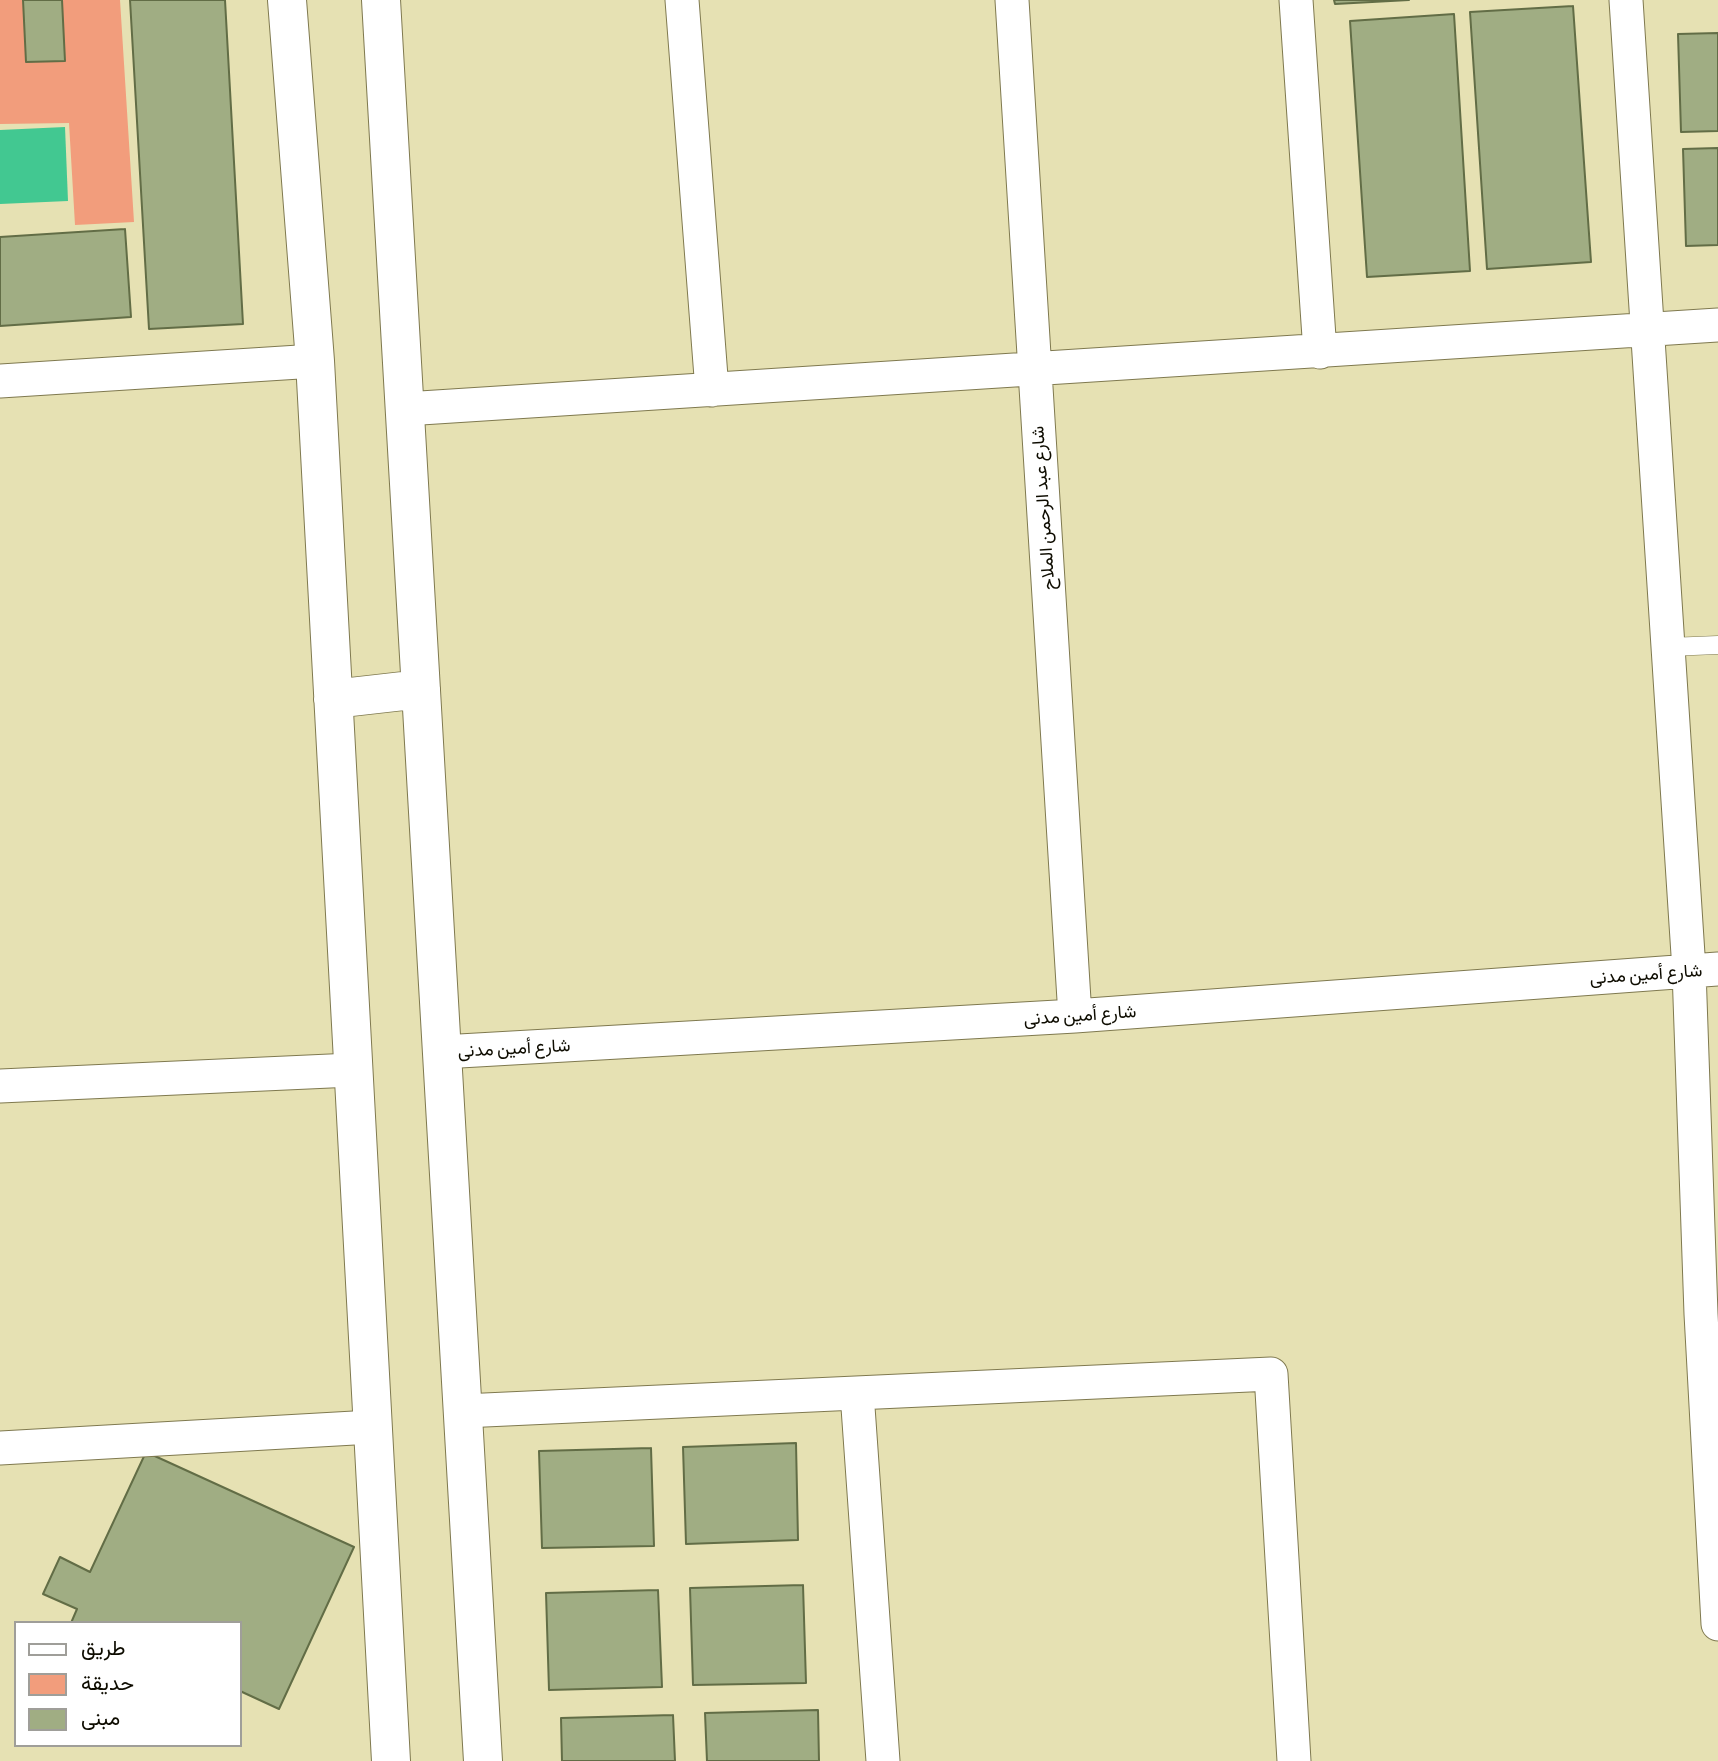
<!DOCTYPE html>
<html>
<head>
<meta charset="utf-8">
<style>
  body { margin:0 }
  #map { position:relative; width:1718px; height:1761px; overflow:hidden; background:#e6e1b3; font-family:Commissioner,Vazirmatn,sans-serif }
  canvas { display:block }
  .legend { position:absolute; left:14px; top:1621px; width:228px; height:126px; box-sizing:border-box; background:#fff; border:2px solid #9f9e99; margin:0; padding:9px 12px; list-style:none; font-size:21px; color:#0e0c00 }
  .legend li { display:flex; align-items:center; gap:14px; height:35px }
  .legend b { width:35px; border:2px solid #9f9e99 }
</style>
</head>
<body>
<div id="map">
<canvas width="1718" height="1761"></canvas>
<ul class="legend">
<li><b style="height:9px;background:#fff"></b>طريق</li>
<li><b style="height:19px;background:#f29d7c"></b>حديقة</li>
<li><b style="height:19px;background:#a0ad83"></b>مبنى</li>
</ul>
</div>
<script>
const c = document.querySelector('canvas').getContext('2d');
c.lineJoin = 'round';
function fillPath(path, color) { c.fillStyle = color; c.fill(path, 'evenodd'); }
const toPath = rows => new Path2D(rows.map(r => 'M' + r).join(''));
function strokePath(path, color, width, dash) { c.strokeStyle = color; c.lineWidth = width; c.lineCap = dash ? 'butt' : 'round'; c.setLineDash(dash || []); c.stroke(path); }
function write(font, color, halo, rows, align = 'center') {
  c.font = font + ' Commissioner,Vazirmatn,sans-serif'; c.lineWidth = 5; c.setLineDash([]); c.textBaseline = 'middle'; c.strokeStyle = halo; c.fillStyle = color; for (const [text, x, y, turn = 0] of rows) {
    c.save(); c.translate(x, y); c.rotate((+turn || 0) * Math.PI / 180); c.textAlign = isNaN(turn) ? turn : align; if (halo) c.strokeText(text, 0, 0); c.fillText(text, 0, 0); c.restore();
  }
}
const green = toPath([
  [0,0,120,0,134,222,75,225,69,123,0,124]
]);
const water = toPath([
  [65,127,68,201,0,204,0,130]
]);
const building = toPath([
  [23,0,62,0,65,61,26,62,23,0],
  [130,0,225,0,243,324,149,329,130,0],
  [1334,0,1409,0,1335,4,1334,0],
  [1573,6,1591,262,1487,269,1470,12,1573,6],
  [1454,14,1470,271,1367,277,1350,21,1454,14],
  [1718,33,1718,131,1681,132,1678,34,1718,33],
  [1718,148,1718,245,1686,246,1683,149,1718,148],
  [125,229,131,317,0,326,0,237,125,229],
  [796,1443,798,1540,686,1544,683,1447,796,1443],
  [651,1448,654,1546,542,1548,539,1451,651,1448],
  [146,1452,354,1547,279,1709,240,1691,240,1623,71,1623,77,1609,43,1594,60,1557,90,1572,146,1452],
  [803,1585,806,1683,693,1685,690,1588,803,1585],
  [658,1590,662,1687,549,1690,546,1593,658,1590],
  [818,1710,819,1761,707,1761,705,1713,818,1710],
  [673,1715,675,1761,562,1761,561,1718,673,1715]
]);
const lane = toPath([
  [1669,647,1718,645]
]);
const street = toPath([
  [682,0,712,390],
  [1012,0,1075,1016],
  [1296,0,1320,352],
  [1626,0,1689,970,1701,1314,1718,1624],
  [0,381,315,361],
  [405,409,1718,325],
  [442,1052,1075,1016,1718,969],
  [0,1086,352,1070],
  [857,1393,883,1761],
  [463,1411,1271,1374,1294,1761],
  [0,1448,372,1427]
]);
const secondary = toPath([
  [287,0,315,361,391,1761],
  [381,0,483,1761],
  [333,699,421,689]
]);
const streetNames = [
  ["شارع عبد الرحمن الملاح",1043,508,-94],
  ["شارع أمين مدنى",1646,974,-4],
  ["شارع أمين مدنى",1080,1015,-4],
  ["شارع أمين مدنى",514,1048,-3]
];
fillPath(green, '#f29d7c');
fillPath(water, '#42c891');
fillPath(building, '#a0ad83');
strokePath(building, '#626d46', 2);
strokePath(lane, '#7f794f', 19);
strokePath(street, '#7f794f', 35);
strokePath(secondary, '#7f794f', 40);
strokePath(lane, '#fff', 18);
strokePath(street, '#fff', 33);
strokePath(secondary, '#fff', 38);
write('18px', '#0e0c00', '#fff', streetNames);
</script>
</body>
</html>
